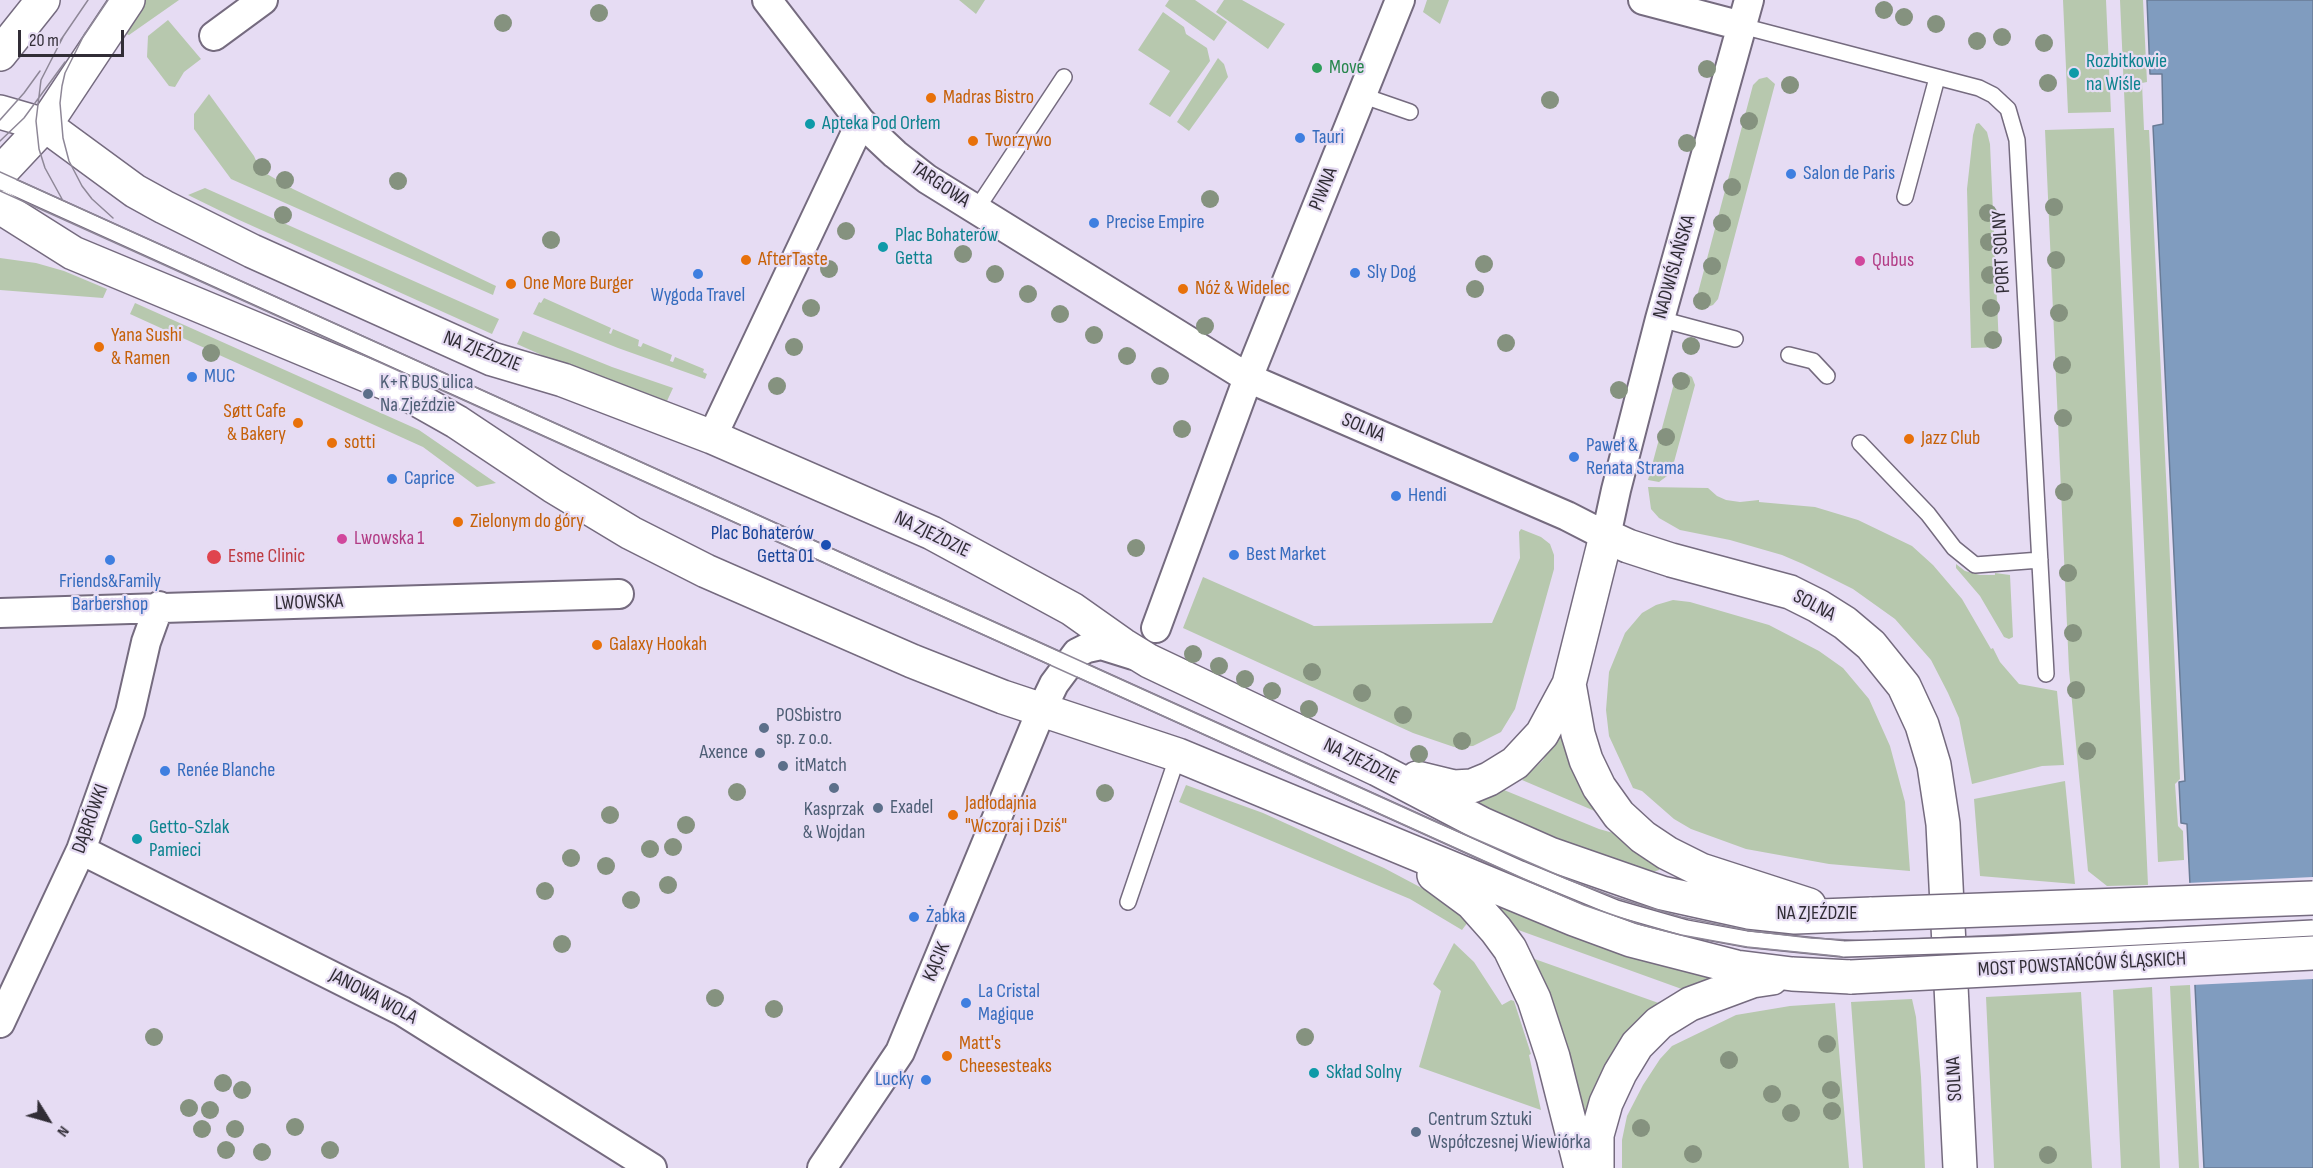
<!DOCTYPE html>
<html>
<head>
<meta charset="utf-8">
<style>
  body { margin:0 }
  #map { position:relative; width:2313px; height:1168px; overflow:hidden; background:#e6dcf3; font-family:"Sofia Sans Condensed",sans-serif }
  canvas { display:block }
  .north { position:absolute; left:18px; top:1090px; width:60px; height:60px; -webkit-text-stroke:4px #e6dcf3; paint-order:stroke; rotate:127deg; font-size:16px; font-weight:700; line-height:24px; text-align:center; color:#312d36 }
  .north::after { content:''; display:block; margin:auto; width:21px; height:27px; background:#312d36; clip-path:polygon(50% 0,100% 100%,50% 72%,0 100%) }
  .scale { position:absolute; left:18px; top:30px; width:106px; height:27px; box-sizing:border-box; border:3px solid #312d36; border-top:0; padding-left:8px; font-size:18px; line-height:21px; white-space:nowrap; color:#312d36; -webkit-text-stroke:4px #e6dcf3; paint-order:stroke }
</style>
</head>
<body>
<div id="map">
<canvas width="2313" height="1168"></canvas>
<div class="north">N</div>
<div class="scale">20 m</div>
</div>
<script>
const c = document.querySelector('canvas').getContext('2d');
c.lineJoin = 'round';
function fillPath(path, color) { c.fillStyle = color; c.fill(path, 'evenodd'); }
const toPath = rows => new Path2D(rows.map(r => 'M' + r).join(''));
function strokePath(path, color, width, dash) { c.strokeStyle = color; c.lineWidth = width; c.lineCap = dash ? 'butt' : 'round'; c.setLineDash(dash || []); c.stroke(path); }
function write(font, color, halo, rows, align = 'center') {
  c.font = font + ' "Sofia Sans Condensed",sans-serif'; c.lineWidth = 4.5; c.setLineDash([]); c.textBaseline = 'middle'; c.strokeStyle = halo; c.fillStyle = color; for (const [text, x, y, turn = 0] of rows) {
    c.save(); c.translate(x, y); c.rotate((+turn || 0) * Math.PI / 180); c.textAlign = isNaN(turn) ? turn : align; if (halo) c.strokeText(text, 0, 0); c.fillText(text, 0, 0); c.restore();
  }
}
const green = toPath([
  [146,0,179,0,129,35,126,34],
  [959,0,985,0,976,14],
  [1169,0,1195,0,1227,22,1214,41,1165,6],
  [1224,0,1242,0,1285,24,1268,49,1216,12],
  [1427,0,1449,0,1440,24,1423,12],
  [2063,0,2106,0,2111,112,2068,113],
  [2120,0,2143,0,2147,82,2142,83,2144,130,2149,130,2168,517,2180,779,2175,784,2178,826,2183,831,2184,860,2158,862],
  [1163,12,1184,27,1186,34,1207,48,1210,61,1170,117,1149,104,1170,71,1138,50],
  [168,20,201,59,184,72,175,87,169,86,147,57,148,36],
  [1218,58,1224,64,1228,77,1189,131,1177,122],
  [1767,77,1775,84,1718,299,1713,305,1705,308,1700,307,1695,304,1753,85,1759,79],
  [209,94,254,156,260,170,293,189,496,286,493,295,231,179,194,129,194,114],
  [1979,123,1987,132,1990,144,1999,347,1971,348,1967,189,1973,135,1976,124],
  [2114,128,2148,885,2107,886,2088,871,2069,670,2045,130],
  [205,188,499,319,492,334,237,219,188,195],
  [0,258,36,263,64,271,107,289,103,298,0,290],
  [544,298,611,328,609,333,611,334,613,329,639,340,638,346,641,347,643,343,672,355,670,361,673,362,675,357,704,369,703,372,707,374,705,379,618,348,533,314,539,302,541,303],
  [135,303,419,430,496,483,477,487,423,447,217,354,215,355,209,352,209,350,130,314],
  [523,331,612,367,673,388,667,401,651,398,575,370,517,344],
  [1685,373,1692,377,1695,385,1671,473,1659,482,1648,480,1676,376],
  [1648,487,1708,488,1717,496,1726,500,1740,502,1759,500,1759,502,1815,507,1858,520,1912,546,1933,565,1962,599,1991,649,1993,648,2000,662,2019,684,2057,691,2064,765,2042,766,1972,784,1959,718,1948,693,1931,660,1895,619,1853,589,1803,564,1782,555,1730,540,1680,530,1659,518,1651,509],
  [1521,529,1541,537,1550,544,1554,555,1554,569,1515,709,1501,732,1473,746,1454,747,1413,733,1183,628,1203,577,1314,626,1492,623,1520,558,1519,532],
  [1956,564,1965,571,1980,575,1995,575,1995,573,2010,575,2013,637,2009,639,2004,637,1980,596,1956,568],
  [1673,600,1690,602,1769,625,1819,651,1843,668,1869,699,1890,746,1905,802,1910,871,1829,864,1746,849,1691,829,1674,819,1642,791,1633,788,1609,736,1606,710,1609,672,1625,633,1642,613,1656,605],
  [1564,726,1604,815,1522,780,1543,760],
  [2065,781,2075,884,1980,876,1974,799],
  [1186,785,1263,813,1384,868,1435,895,1468,922,1462,930,1410,899,1179,802],
  [1504,790,1599,829,1624,836,1660,867,1659,870,1653,872,1608,860,1475,806,1475,802],
  [1497,904,1715,978,1690,992,1510,927],
  [1454,943,1474,962,1502,1005,1511,1000,1514,1001,1531,1054,1529,1055,1541,1110,1419,1067,1441,991,1433,984],
  [1529,957,1667,1006,1584,1120],
  [2190,985,2199,1168,2179,1168,2170,986],
  [2152,987,2160,1168,2121,1168,2113,990],
  [2081,992,2092,1168,1994,1168,1986,997],
  [1912,999,1916,1017,1921,1077,1925,1168,1863,1168,1851,1002],
  [1835,1003,1849,1168,1622,1168,1622,1140,1627,1116,1643,1085,1660,1059,1672,1046,1736,1015,1790,1006]
]);
const water = toPath([
  [2147,0,2313,0,2313,1168,2204,1168,2187,824,2181,823,2179,782,2185,781,2153,126,2163,124,2162,74,2150,74,2147,0]
]);
const pier = toPath([
  [2313,877,2313,979,2192,985,2187,883]
]);
const lane = toPath([
  [1742,26,1979,88,1993,95,2008,109,2017,140,2046,674],
  [1361,95,1410,112],
  [0,181,1521,869,1616,908,1686,928,1746,939,1844,949],
  [1905,197,1937,78],
  [976,210,1064,77],
  [1660,319,1735,339],
  [1789,355,1813,361,1827,376],
  [1860,443,1928,514,1954,548,1975,565,2040,560],
  [1128,902,1178,755]
]);
const street = toPath([
  [767,0,861,122,895,154,927,179,1248,378,1567,516,1606,536,1616,490,1660,319,1749,0],
  [1643,0,1742,26],
  [214,36,263,0],
  [712,437,861,122],
  [0,613,619,594],
  [1156,628,1248,378,1400,0],
  [81,850,402,1011,652,1168],
  [0,1023,81,850,130,712,146,642,159,606],
  [822,1168,900,1052,1041,711,1054,684,1077,653,1087,648,1101,645,1133,655]
]);
const secondary = toPath([
  [0,54,43,0],
  [0,112,45,125,135,191,164,207,252,251,492,359,563,380,712,437,932,533,1072,609,1123,645,1149,661,1377,769,1482,824,1550,854,1662,893,1748,912,1795,917,1872,914],
  [0,173,45,125,128,0],
  [0,207,73,253,395,387,457,422,553,486,631,533,706,571,912,661,1003,697,1178,755,1574,919,1631,940,1736,967,1792,974,1851,977],
  [1569,684,1578,734,1586,760,1599,787,1619,815,1643,837,1667,853,1701,870,1809,905],
  [1417,778,1454,787,1472,786,1489,779,1515,763,1542,734,1569,684,1606,536,1628,546,1671,560,1790,592,1818,606,1845,623,1871,645,1904,686,1922,725,1934,765,1943,824,1960,1168],
  [1434,875,1472,903,1496,930,1510,949,1534,999,1553,1057,1581,1168],
  [1597,1168,1597,1135,1606,1103,1620,1073,1637,1045,1659,1023,1690,1004,1752,981,1772,978]
]);
const tram = toPath([
  [85,33,65,73,62,86,60,103,63,138,69,161,82,186,92,199,113,218],
  [81,40,108,0],
  [58,44,88,0],
  [0,120,24,93,40,71],
  [0,141,24,118,65,62],
  [0,172,1434,821,1567,879,1614,897,1681,917,1751,931,1811,938,1868,941,2313,921],
  [0,191,1524,879,1584,905,1642,925,1681,935,1747,947,1846,957,2313,936],
  [62,199,45,168,39,149,36,121,41,80,63,37]
]);
const laneBridge = toPath([
  [1844,949,2003,944,2313,928]
]);
const secondaryBridge = toPath([
  [1872,914,2313,898],
  [1851,977,2313,953]
]);
const trees = [
  [1884,10],
  [599,13],
  [1904,17],
  [503,23],
  [1936,24],
  [2002,37],
  [1977,41],
  [2044,43],
  [1707,69],
  [2048,83],
  [1790,85],
  [1550,100],
  [1749,121],
  [1687,143],
  [262,167],
  [285,180],
  [398,181],
  [1732,187],
  [1210,199],
  [2054,207],
  [1988,213],
  [283,215],
  [1722,223],
  [846,231],
  [551,240],
  [1989,242],
  [963,254],
  [2056,260],
  [1484,264],
  [1712,266],
  [829,269],
  [995,274],
  [1990,275],
  [1475,289],
  [1028,294],
  [1702,301],
  [811,308],
  [1991,308],
  [2059,313],
  [1060,314],
  [1205,326],
  [1094,335],
  [1993,340],
  [1506,343],
  [1691,346],
  [794,347],
  [211,353],
  [1127,356],
  [2062,365],
  [1160,376],
  [1681,381],
  [777,386],
  [1619,390],
  [2063,418],
  [1182,429],
  [1666,437],
  [2064,492],
  [1136,548],
  [2068,573],
  [2073,633],
  [1193,654],
  [1219,666],
  [1312,672],
  [1245,679],
  [2076,690],
  [1272,691],
  [1362,693],
  [1309,709],
  [1403,715],
  [1462,741],
  [2087,751],
  [1419,754],
  [737,792],
  [1105,793],
  [610,815],
  [686,825],
  [673,847],
  [650,849],
  [571,858],
  [606,866],
  [668,885],
  [545,891],
  [631,900],
  [562,944],
  [715,998],
  [774,1009],
  [154,1037],
  [1305,1037],
  [1827,1044],
  [1729,1060],
  [223,1083],
  [242,1090],
  [1831,1090],
  [1772,1094],
  [189,1108],
  [210,1110],
  [1832,1111],
  [1791,1113],
  [295,1127],
  [1641,1128],
  [202,1129],
  [235,1129],
  [226,1150],
  [330,1150],
  [262,1152],
  [1693,1154],
  [2048,1155]
];
const markers = [
  [1317,68,6,"#2e9e5b"],
  [2074,73,6,"#0f9aa8"],
  [931,98,6,"#e8710a"],
  [810,124,6,"#0f9aa8"],
  [1300,138,6,"#3f7fe0"],
  [973,141,6,"#e8710a"],
  [1791,174,6,"#3f7fe0"],
  [1094,223,6,"#3f7fe0"],
  [883,247,6,"#0f9aa8"],
  [746,260,6,"#e8710a"],
  [1860,261,6,"#d1479c"],
  [1355,273,6,"#3f7fe0"],
  [698,274,6,"#3f7fe0"],
  [511,284,6,"#e8710a"],
  [1183,289,6,"#e8710a"],
  [99,347,6,"#e8710a"],
  [192,377,6,"#3f7fe0"],
  [368,394,6,"#5c6f8a"],
  [298,423,6,"#e8710a"],
  [1909,439,6,"#e8710a"],
  [332,443,6,"#e8710a"],
  [1574,457,6,"#3f7fe0"],
  [392,479,6,"#3f7fe0"],
  [1396,496,6,"#3f7fe0"],
  [458,522,6,"#e8710a"],
  [342,539,6,"#d1479c"],
  [826,545,6,"#1a4fb4"],
  [1234,555,6,"#3f7fe0"],
  [214,557,8,"#e0444e"],
  [110,560,6,"#3f7fe0"],
  [597,645,6,"#e8710a"],
  [764,728,6,"#5c6f8a"],
  [760,753,6,"#5c6f8a"],
  [783,766,6,"#5c6f8a"],
  [165,771,6,"#3f7fe0"],
  [834,788,6,"#5c6f8a"],
  [878,808,6,"#5c6f8a"],
  [953,815,6,"#e8710a"],
  [137,839,6,"#0f9aa8"],
  [914,917,6,"#3f7fe0"],
  [966,1003,6,"#3f7fe0"],
  [947,1056,6,"#e8710a"],
  [1314,1073,6,"#0f9aa8"],
  [926,1080,6,"#3f7fe0"],
  [1416,1132,6,"#5c6f8a"]
];
const cultureNames = [
  ["Rozbitkowie",2086,62],
  ["na Wiśle",2086,85],
  ["Apteka Pod Orłem",822,124],
  ["Plac Bohaterów",895,236],
  ["Getta",895,259],
  ["Getto-Szlak",149,828],
  ["Pamieci",149,851],
  ["Skład Solny",1326,1073]
];
const leisureNames = [
  ["Move",1329,68]
];
const foodNames = [
  ["Madras Bistro",943,98],
  ["Tworzywo",985,141],
  ["AfterTaste",758,260],
  ["One More Burger",523,284],
  ["Nóż & Widelec",1195,289],
  ["Yana Sushi",111,336],
  ["& Ramen",111,359],
  ["Søtt Cafe",286,412,"right"],
  ["& Bakery",286,435,"right"],
  ["Jazz Club",1921,439],
  ["sotti",344,443],
  ["Zielonym do góry",470,522],
  ["Galaxy Hookah",609,645],
  ["Jadłodajnia",965,804],
  ["\"Wczoraj i Dziś\"",965,827],
  ["Matt's",959,1044],
  ["Cheesesteaks",959,1067]
];
const shopNames = [
  ["Tauri",1312,138],
  ["Salon de Paris",1803,174],
  ["Precise Empire",1106,223],
  ["Sly Dog",1367,273],
  ["Wygoda Travel",698,296,"center"],
  ["MUC",204,377],
  ["Paweł &",1586,446],
  ["Renata Strama",1586,469],
  ["Caprice",404,479],
  ["Hendi",1408,496],
  ["Best Market",1246,555],
  ["Friends&Family",110,582,"center"],
  ["Barbershop",110,605,"center"],
  ["Renée Blanche",177,771],
  ["Żabka",926,917],
  ["La Cristal",978,992],
  ["Magique",978,1015],
  ["Lucky",914,1080,"right"]
];
const streetNames = [
  ["TARGOWA",940,185,34],
  ["PIWNA",1324,189,-68],
  ["PORT SOLNY",2002,252,-93],
  ["NADWIŚLAŃSKA",1675,267,-74],
  ["NA ZJEŹDZIE",482,352,21],
  ["SOLNA",1363,428,23],
  ["NA ZJEŹDZIE",932,535,26],
  ["LWOWSKA",309,603,-2],
  ["SOLNA",1814,606,28],
  ["NA ZJEŹDZIE",1361,762,26],
  ["DĄBRÓWKI",91,819,-70],
  ["NA ZJEŹDZIE",1817,914],
  ["KĄCIK",937,962,-67],
  ["MOST POWSTAŃCÓW ŚLĄSKICH",2082,965,-3],
  ["JANOWA WOLA",373,997,28],
  ["SOLNA",1955,1079,-93]
];
const hotelNames = [
  ["Qubus",1872,261],
  ["Lwowska 1",354,539]
];
const serviceNames = [
  ["K+R BUS ulica",380,383],
  ["Na Zjeździe",380,406],
  ["POSbistro",776,716],
  ["sp. z o.o.",776,739],
  ["Axence",748,753,"right"],
  ["itMatch",795,766],
  ["Exadel",890,808],
  ["Kasprzak",834,810,"center"],
  ["& Wojdan",834,833,"center"],
  ["Centrum Sztuki",1428,1120],
  ["Współczesnej Wiewiórka",1428,1143]
];
const transitNames = [
  ["Plac Bohaterów",814,534],
  ["Getta 01",814,557]
];
const healthNames = [
  ["Esme Clinic",228,557]
];
fillPath(green, '#b7c8ae');
fillPath(water, '#809cbf');
strokePath(water, '#687b96', 1.5);
fillPath(pier, '#e6dcf3');
strokePath(lane, '#756b7f', 18);
strokePath(street, '#756b7f', 32);
strokePath(secondary, '#756b7f', 36);
strokePath(lane, '#fff', 15);
strokePath(street, '#fff', 28);
strokePath(secondary, '#fff', 33);
strokePath(tram, '#8e8797', 1.5);
strokePath(laneBridge, '#756b7f', 18, []);
strokePath(secondaryBridge, '#756b7f', 36, []);
strokePath(laneBridge, '#fff', 15);
strokePath(secondaryBridge, '#fff', 33);
c.fillStyle = '#85927f';
for (const [x, y] of trees) { c.beginPath(); c.arc(x, y, 9, 0, 2 * Math.PI); c.fill(); }
for (const [x, y, r, color] of markers) { const dot = new Path2D(); dot.arc(x, y, r, 0, 2 * Math.PI); c.fillStyle = color; c.fill(dot); strokePath(dot, '#e6dcf3', 2); }
write('20px', '#0d838f', '#e6dcf3', cultureNames, 'left');
write('20px', '#27864d', '#e6dcf3', leisureNames, 'left');
write('20px', '#c56008', '#e6dcf3', foodNames, 'left');
write('20px', '#366cbe', '#e6dcf3', shopNames, 'left');
write('20px', '#312d36', '#e6dcf3', streetNames);
write('20px', '#b23c85', '#e6dcf3', hotelNames, 'left');
write('20px', '#4e5e75', '#e6dcf3', serviceNames, 'left');
write('20px', '#164399', '#e6dcf3', transitNames, 'right');
write('20px', '#be3a42', '#e6dcf3', healthNames, 'left');
</script>
</body>
</html>
